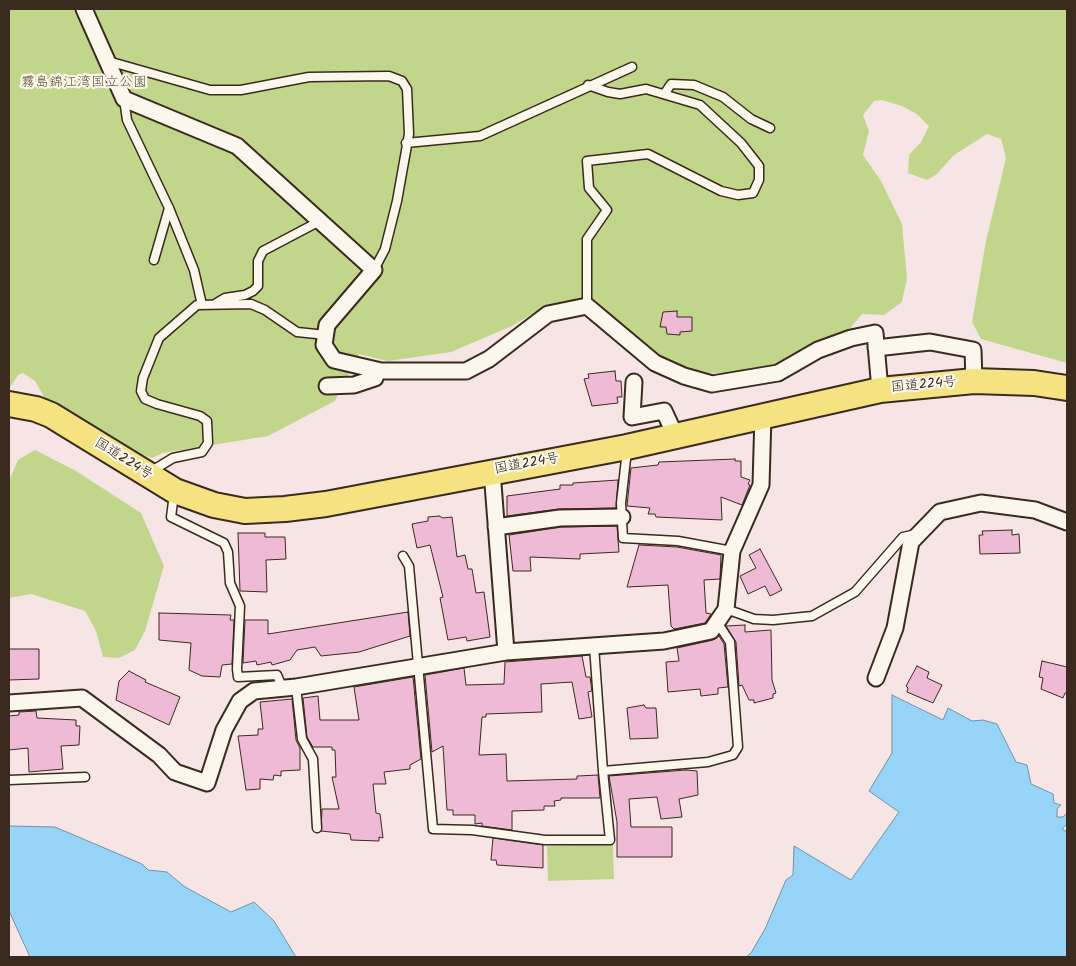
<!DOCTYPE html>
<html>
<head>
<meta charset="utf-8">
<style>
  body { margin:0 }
  #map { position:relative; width:1076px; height:966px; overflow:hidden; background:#f7e5e5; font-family:Kalam,sans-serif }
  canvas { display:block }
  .frame { position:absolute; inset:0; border:10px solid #3b2a1e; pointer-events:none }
</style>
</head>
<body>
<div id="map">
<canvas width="1076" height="966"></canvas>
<div class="frame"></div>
</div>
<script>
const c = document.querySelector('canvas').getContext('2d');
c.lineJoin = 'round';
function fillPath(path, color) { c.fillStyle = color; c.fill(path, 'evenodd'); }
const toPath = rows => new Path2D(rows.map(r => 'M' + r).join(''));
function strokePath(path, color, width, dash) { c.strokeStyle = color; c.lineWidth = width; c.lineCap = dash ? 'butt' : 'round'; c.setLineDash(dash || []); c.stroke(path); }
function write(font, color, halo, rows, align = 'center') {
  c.font = font + ' Kalam,"Klee One",sans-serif'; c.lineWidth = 4.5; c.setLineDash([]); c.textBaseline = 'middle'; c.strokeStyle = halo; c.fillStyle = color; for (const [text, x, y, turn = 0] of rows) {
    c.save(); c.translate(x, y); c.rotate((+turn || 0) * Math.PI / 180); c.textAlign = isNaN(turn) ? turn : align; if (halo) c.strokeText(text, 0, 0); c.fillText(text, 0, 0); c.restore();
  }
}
const green = toPath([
  [9,9,1067,9,1067,363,981,339,972,322,986,241,1006,158,1001,139,987,134,954,155,937,174,927,180,908,173,909,155,921,142,929,126,917,114,902,106,882,100,874,101,863,115,869,131,863,155,881,181,902,224,907,278,902,302,884,315,862,314,847,332,771,370,698,374,672,366,578,300,541,309,512,326,451,352,388,361,359,354,335,401,268,436,163,453,152,458,131,451,46,400,35,381,23,373,18,375,9,389],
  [35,450,76,471,141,513,164,566,145,631,135,650,119,658,103,657,96,631,85,611,31,594,9,598,9,481,18,460],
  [613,844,614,879,548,881,547,846]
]);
const water = toPath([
  [892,695,943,720,948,708,972,721,983,720,997,724,1016,762,1027,765,1031,784,1053,794,1054,803,1061,805,1057,809,1057,817,1063,817,1067,813,1067,824,1062,829,1067,832,1067,957,746,957,751,953,765,929,786,880,793,875,794,846,851,880,899,812,869,791,892,753,892,695],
  [9,826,55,827,142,864,148,870,167,872,185,887,231,912,254,902,274,921,296,957,30,957,9,911,9,826]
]);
const building = toPath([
  [677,311,677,317,692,317,692,331,680,332,680,335,667,334,666,327,660,327,663,312,677,311],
  [615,371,616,381,621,381,622,397,617,397,618,403,592,406,584,379,589,378,588,374,615,371],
  [735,459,735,461,741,461,741,477,750,480,748,484,750,485,742,505,721,497,722,520,656,517,655,514,648,514,650,508,627,506,631,468,658,465,659,462,735,459],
  [618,480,616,508,559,509,507,516,507,496,560,489,560,485,573,485,573,483,618,480],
  [439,516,443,518,452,517,457,557,465,555,468,569,472,569,476,593,484,592,490,637,467,641,466,637,448,640,440,598,443,597,430,545,417,548,412,524,428,521,428,517,439,516],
  [617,526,619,552,580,554,580,559,530,557,531,571,513,571,509,535,561,527,617,526],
  [1012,530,1012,535,1019,534,1020,553,980,554,979,535,983,535,982,531,1012,530],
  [238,533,265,533,265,537,285,537,286,559,266,560,267,592,240,591,238,533],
  [639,545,677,547,721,555,720,579,704,580,706,613,711,614,705,623,674,629,671,626,668,585,627,587,639,545],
  [760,549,782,590,770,596,765,586,748,594,740,576,756,568,749,555,760,549],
  [408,612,410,636,359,652,321,656,315,647,297,650,290,660,272,665,271,662,257,665,256,661,243,663,245,620,268,620,268,634,408,612],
  [159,613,231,615,230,620,234,620,232,664,222,665,220,677,202,676,189,670,191,643,159,640,159,613],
  [745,625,745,632,771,630,772,680,776,693,773,694,773,698,754,703,754,700,749,700,742,685,739,686,736,642,726,626,745,625],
  [719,636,724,644,728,687,718,688,718,694,701,696,700,689,668,692,666,662,679,661,677,648,713,640,719,636],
  [9,649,39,649,39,679,9,680,9,649],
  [582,656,586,677,590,677,592,691,588,692,592,717,579,719,572,682,541,684,542,712,486,714,486,717,482,717,479,755,506,754,507,781,577,779,577,776,598,775,600,798,561,798,561,800,554,801,555,806,544,806,544,810,512,811,512,830,482,826,482,823,475,824,475,815,453,815,453,810,447,810,443,746,432,752,425,675,464,668,466,685,504,684,505,662,582,656],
  [1042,661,1067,667,1067,693,1065,693,1063,698,1041,689,1043,678,1039,677,1042,661],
  [917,666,929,672,927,678,942,685,933,703,907,692,908,688,906,686,917,666],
  [129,671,146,680,145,682,180,697,169,725,116,700,119,681,129,671],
  [413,677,421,759,410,765,410,769,384,772,386,784,373,784,376,813,380,814,383,838,379,837,379,841,351,840,350,834,321,831,322,809,339,809,332,777,336,777,335,750,332,750,332,747,313,747,307,737,303,698,318,696,320,720,359,720,354,687,413,677],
  [292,699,296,740,300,748,300,770,281,771,281,776,274,775,273,780,260,779,260,789,246,790,238,736,258,735,258,729,263,729,260,702,292,699],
  [644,705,646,708,656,708,658,738,630,739,627,708,644,705],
  [36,711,37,718,76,720,76,726,80,726,79,745,61,746,63,769,29,772,28,748,9,750,9,716,19,715,19,712,36,711],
  [686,770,697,771,698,795,679,799,682,817,661,819,657,797,629,799,631,827,672,827,672,857,617,857,617,822,609,776,686,770],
  [493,838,543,845,543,868,497,865,496,860,491,860,493,838]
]);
const service = toPath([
  [108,61,210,90,241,90,309,77,389,76,402,81,407,89,409,134,397,201,385,249,374,270],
  [665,93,671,84,694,85,723,97,751,119,770,128],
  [124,99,127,120,169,208,194,270,202,305],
  [406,143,480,136,632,67],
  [154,260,169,208],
  [215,304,225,298,245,295,253,291,258,286,258,261,263,251,320,221],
  [587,306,587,239,607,210,589,188,587,161,648,154,721,191,738,195,753,193,759,180,759,166,741,143,700,105,646,89,620,94,608,92,588,85],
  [627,450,621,503,623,538,678,541,732,551],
  [150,472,173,458,202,452,208,443,207,421,200,416,157,404,145,399,141,391,143,378,159,338,197,305,251,304,265,310,297,332,326,335],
  [174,494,171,517,224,543,228,552,230,583,240,606,237,669,238,677,277,675,282,687],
  [403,556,409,566,433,829,472,830,545,840,610,840,603,771],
  [726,609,754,619,773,620,812,616,855,592,903,537,916,534],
  [594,646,603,771,708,762,733,755,738,747,730,642,717,622],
  [296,687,302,739,313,759,317,828],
  [9,780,85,777]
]);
const minor = toPath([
  [84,9,124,99,237,146,374,270,327,325,324,345,334,360,381,371,466,371,489,359,548,314,587,306,655,363,684,376,712,384,778,373,818,350,851,338,875,333,880,390],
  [876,348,930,342,973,350,974,381],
  [634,382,632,417,664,411,676,437],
  [327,386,354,385,375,378,377,370],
  [492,471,506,652],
  [496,527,560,518,622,517],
  [876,678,895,628,911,542,940,512,981,503,1035,510,1067,522],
  [9,703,82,698,159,755,175,772,207,783,224,730,240,701,254,691,296,687,506,652,664,641,711,631,726,609,732,551,761,485,763,415]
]);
const trunk = toPath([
  [9,404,36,409,51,415,175,491,214,505,245,511,285,509,326,504,627,447,880,390,974,381,1034,383,1067,388]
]);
const parkNames = [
  ["霧島錦江湾国立公園",84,84]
];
const streetNames = [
  ["国道224号",924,386,-5],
  ["国道224号",123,460,32],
  ["国道224号",527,465,-10]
];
fillPath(green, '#c2d68b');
fillPath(water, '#97d5f8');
strokePath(water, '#7291a1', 1);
fillPath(building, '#eebad5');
strokePath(building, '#3b2a1e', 1);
strokePath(service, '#3b2a1e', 11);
strokePath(minor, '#3b2a1e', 19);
strokePath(trunk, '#3b2a1e', 28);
strokePath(service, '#fbf7ec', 8);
strokePath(minor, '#fbf7ec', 15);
strokePath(trunk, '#f5e382', 24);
write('14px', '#5d5539', '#fbf7ec', parkNames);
write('14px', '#3b2a1e', '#fbf7ec', streetNames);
</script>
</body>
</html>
